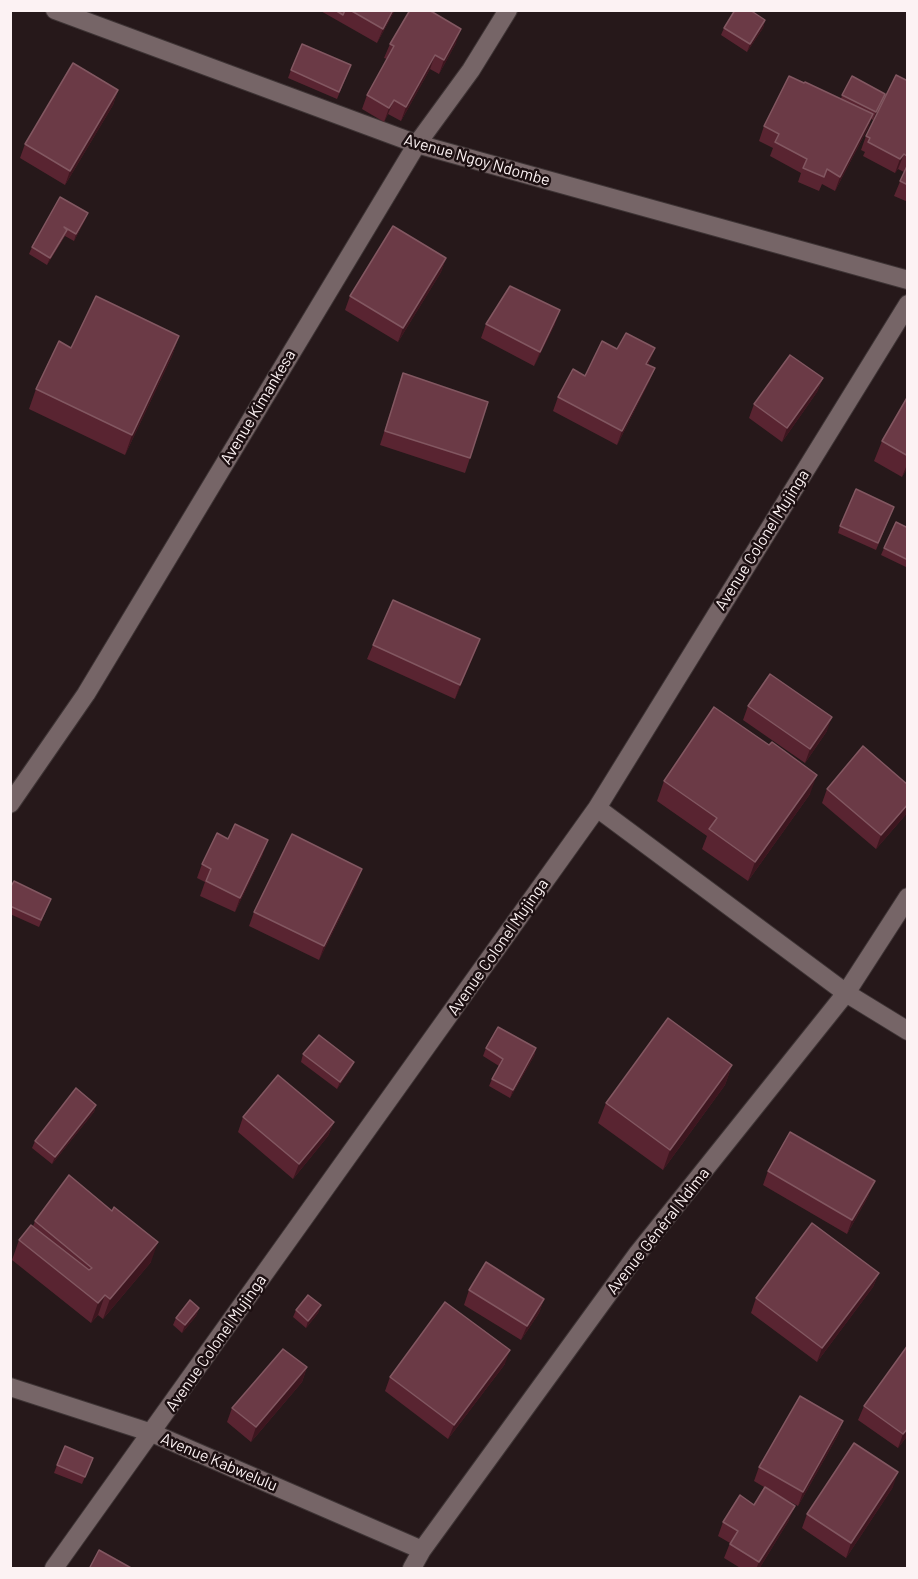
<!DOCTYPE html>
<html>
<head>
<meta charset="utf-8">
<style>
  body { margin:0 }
  #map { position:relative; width:918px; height:1579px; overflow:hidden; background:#26181a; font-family:Barlow,sans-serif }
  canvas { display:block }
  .frame { position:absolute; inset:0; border:12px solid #fcf2f3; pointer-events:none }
</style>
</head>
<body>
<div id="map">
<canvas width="918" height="1579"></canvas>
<div class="frame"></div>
</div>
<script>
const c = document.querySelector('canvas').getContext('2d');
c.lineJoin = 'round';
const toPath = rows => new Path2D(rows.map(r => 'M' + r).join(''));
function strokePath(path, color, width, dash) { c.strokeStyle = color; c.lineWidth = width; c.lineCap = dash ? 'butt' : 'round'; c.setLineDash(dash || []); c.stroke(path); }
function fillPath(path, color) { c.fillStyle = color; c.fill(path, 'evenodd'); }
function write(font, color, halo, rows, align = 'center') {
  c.font = font + ' Barlow,sans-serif'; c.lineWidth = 5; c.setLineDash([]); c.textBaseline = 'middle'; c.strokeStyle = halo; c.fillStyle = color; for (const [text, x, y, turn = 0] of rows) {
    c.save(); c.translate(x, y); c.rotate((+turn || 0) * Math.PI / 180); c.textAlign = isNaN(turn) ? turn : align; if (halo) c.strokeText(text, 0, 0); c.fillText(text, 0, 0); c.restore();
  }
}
const street = toPath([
  [55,10,417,144,908,280],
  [10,804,86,694,417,144,471,70,508,10],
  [597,808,846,993,908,1031],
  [10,1387,152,1433,422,1550],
  [54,1568,597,808,908,304],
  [412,1568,422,1550,638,1253,846,993,908,897]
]);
const wall = toPath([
  [319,10,395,10,377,43],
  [765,20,763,28,747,52,721,35,724,28],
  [456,43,439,74,430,69,401,121,388,114,384,122,362,109,367,95,387,59,384,58,390,44],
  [351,65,337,99,288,78,291,70],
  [908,81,908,202,894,196,904,172,898,169,895,173,863,156,865,152,861,150,866,136],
  [118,90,113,105,65,185,20,158,25,144],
  [885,94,873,120,871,119,868,128,835,191,822,184,819,191,798,182,801,173,770,156,773,148,759,141,764,126,841,99,842,95],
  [88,213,85,220,74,241,65,236,47,265,29,254,32,247],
  [446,258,441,272,398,342,345,310,350,296],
  [486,324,555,324,534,366,481,338],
  [179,336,172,356,125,455,29,409,36,389,71,348],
  [655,348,648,365,655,368,649,382,617,445,553,411,558,397,617,349],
  [403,373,470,458,465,473,380,445],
  [823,378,817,392,782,442,749,418,754,404],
  [908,396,908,467,902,477,874,461,882,441],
  [894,507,876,550,838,533,840,526],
  [908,528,908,568,881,555,884,548],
  [480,639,455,699,367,659,373,645],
  [748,706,827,731,805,763,743,720],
  [664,781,810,794,748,881,702,849,707,836,657,801],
  [908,785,908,812,876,849,822,803,827,789],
  [263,854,235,912,200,896,205,882,197,878,202,864],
  [357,883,319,960,249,926,254,912],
  [10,888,51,899,39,927,10,914],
  [486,1048,536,1048,534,1056,510,1098,489,1086,492,1079,499,1066,483,1056],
  [303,1054,354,1062,351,1069,337,1089,301,1062],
  [732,1065,725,1085,663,1170,598,1123,606,1103],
  [96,1105,94,1112,52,1164,32,1148,35,1141],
  [243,1117,334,1122,328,1136,293,1179,238,1132],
  [768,1171,869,1195,847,1234,763,1185],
  [35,1221,151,1262,103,1319,98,1315,91,1323,12,1260,19,1240,33,1226],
  [879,1273,873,1287,817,1362,751,1313,756,1298],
  [469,1290,544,1299,539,1313,521,1340,464,1305],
  [321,1305,318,1313,306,1328,293,1317,296,1310],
  [199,1308,196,1316,182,1333,173,1325,176,1318],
  [505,1364,448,1439,385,1391,390,1377],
  [307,1367,302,1382,251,1442,227,1422,232,1408],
  [864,1406,908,1435,898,1448,858,1420],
  [843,1421,838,1435,798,1506,772,1492,789,1520,759,1569,742,1569,724,1558,730,1543,718,1536,723,1522,754,1505,764,1487,754,1481,759,1467],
  [57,1465,90,1465,82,1484,54,1473],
  [893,1487,846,1558,802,1528,807,1514]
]);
const shadedWall = toPath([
  [393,10,395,10,377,43,383,29],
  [765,20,763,28,747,52,750,44],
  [461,29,456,43,439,74,444,60],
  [435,55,430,69,401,121,406,107],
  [118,90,113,105,65,185,70,171],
  [885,94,882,102,873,120,876,112],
  [394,100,388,114,384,122,389,108],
  [873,114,868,128,835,191,840,177],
  [904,154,898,169,895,173,900,159],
  [88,213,85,220,74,241,76,234],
  [67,230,64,237,47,265,50,258],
  [446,258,441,272,398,342,403,328],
  [560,310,555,324,534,366,540,352],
  [179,336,172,356,125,455,132,435],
  [655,348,649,362,641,378,646,364],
  [655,368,649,382,617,445,622,431],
  [823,378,817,392,782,442,787,428],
  [908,462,908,467,902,477],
  [480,639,475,653,455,699,460,685],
  [832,717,827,731,805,763,810,749],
  [817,775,810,794,748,881,755,862],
  [908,804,908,812,876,849,881,835],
  [268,840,263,854,235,912,240,898],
  [362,869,357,883,319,960,324,946],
  [536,1048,534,1056,510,1098,513,1090],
  [354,1062,351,1069,337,1089,340,1082],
  [732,1065,725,1085,663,1170,670,1150],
  [96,1105,94,1112,52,1164,55,1157],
  [334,1122,328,1136,293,1179,299,1164],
  [875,1181,869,1195,847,1234,852,1220],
  [158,1242,151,1262,103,1319,110,1299],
  [879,1273,873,1287,817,1362,822,1348],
  [105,1295,98,1315,91,1323,98,1303],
  [544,1299,539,1313,521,1340,527,1326],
  [321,1305,318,1313,306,1328,308,1321],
  [199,1308,196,1316,182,1333,185,1325],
  [510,1350,505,1364,448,1439,454,1425],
  [307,1367,302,1382,251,1442,256,1427],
  [843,1421,838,1435,798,1506,803,1492],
  [908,1428,908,1435,898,1448,903,1434],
  [898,1472,893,1487,846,1558,851,1543],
  [795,1506,789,1520,759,1569,756,1569,759,1562]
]);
const building = toPath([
  [335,10,345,10,343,15,335,10],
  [350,10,393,10,383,29,350,10],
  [410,10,429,10,461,29,444,60,435,55,406,107,394,100,389,108,367,95,394,46,390,44,410,10],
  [735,10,750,10,765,20,750,44,724,28,735,10],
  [302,44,351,65,339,92,291,70,302,44],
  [73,63,118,90,70,171,25,144,73,63],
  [896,75,908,81,908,157,904,154,900,159,868,142,870,138,866,136,896,75],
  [789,76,804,83,805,82,873,114,840,177,827,169,824,177,803,168,807,159,775,142,779,134,764,126,789,76],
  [852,76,885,94,876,112,842,95,852,76],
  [908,164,908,185,900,181,908,164],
  [60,197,88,213,76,234,64,227,67,230,50,258,32,247,60,197],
  [393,226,446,258,403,328,350,296,393,226],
  [510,286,560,310,540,352,486,324,510,286],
  [96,296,179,336,132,435,36,389,59,341,71,348,96,296],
  [626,333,655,348,646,364,655,368,622,431,558,397,573,369,585,376,602,341,617,349,626,333],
  [790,355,823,378,787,428,754,404,790,355],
  [403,373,488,402,470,458,385,431,403,373],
  [908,396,908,456,882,441,908,396],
  [856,489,894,507,878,543,840,526,856,489],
  [896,522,908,528,908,560,884,548,896,522],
  [393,600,480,639,460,685,373,645,393,600],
  [770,674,832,717,810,749,748,706,770,674],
  [714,707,769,745,772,742,817,775,755,862,709,829,717,818,664,781,714,707],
  [863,746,908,785,908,804,881,835,827,789,863,746],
  [235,824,268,840,240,898,206,881,211,869,202,864,217,833,228,839,235,824],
  [292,834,362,869,324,946,254,912,292,834],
  [14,881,51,899,41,920,10,906,10,888,14,881],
  [668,1018,732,1065,670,1150,606,1103,668,1018],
  [498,1027,536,1048,513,1090,492,1079,503,1059,486,1048,498,1027],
  [319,1035,354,1062,340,1082,303,1054,319,1035],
  [278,1075,334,1122,299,1164,243,1117,278,1075],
  [76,1088,96,1105,55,1157,35,1141,76,1088],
  [790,1132,875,1181,852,1220,768,1171,790,1132],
  [69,1175,112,1211,114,1207,158,1242,110,1299,105,1295,98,1303,19,1240,31,1225,89,1270,92,1268,35,1221,69,1175],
  [812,1223,879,1273,822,1348,756,1298,812,1223],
  [486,1262,544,1299,527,1326,469,1290,486,1262],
  [308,1295,321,1305,308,1321,296,1310,308,1295],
  [190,1300,199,1308,185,1325,176,1318,190,1300],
  [445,1302,510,1350,454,1425,390,1377,445,1302],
  [908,1345,908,1428,903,1434,864,1406,908,1345],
  [283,1349,307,1367,256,1427,232,1408,283,1349],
  [800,1396,843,1421,803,1492,759,1467,800,1396],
  [854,1443,898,1472,851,1543,807,1514,854,1443],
  [65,1446,93,1458,85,1477,57,1465,65,1446],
  [765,1487,795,1506,759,1562,730,1544,738,1531,723,1522,740,1495,754,1505,765,1487],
  [99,1550,133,1569,89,1569,99,1550]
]);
const streetNames = [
  ["Avenue Ngoy Ndombe",477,160,16],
  ["Avenue Kimankesa",258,407,-59],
  ["Avenue Colonel Mujinga",762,540,-58],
  ["Avenue Colonel Mujinga",498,947,-55],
  ["Avenue Général Ndima",658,1231,-52],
  ["Avenue Colonel Mujinga",216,1343,-55],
  ["Avenue Kabwelulu",219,1462,23]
];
strokePath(street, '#3e3435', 20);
strokePath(street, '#766567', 18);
fillPath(wall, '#592431');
fillPath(shadedWall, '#3d161f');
fillPath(building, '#6b3a46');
strokePath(building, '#825761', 1.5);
write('16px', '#fcf2f3', '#1c0f11', streetNames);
</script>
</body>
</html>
